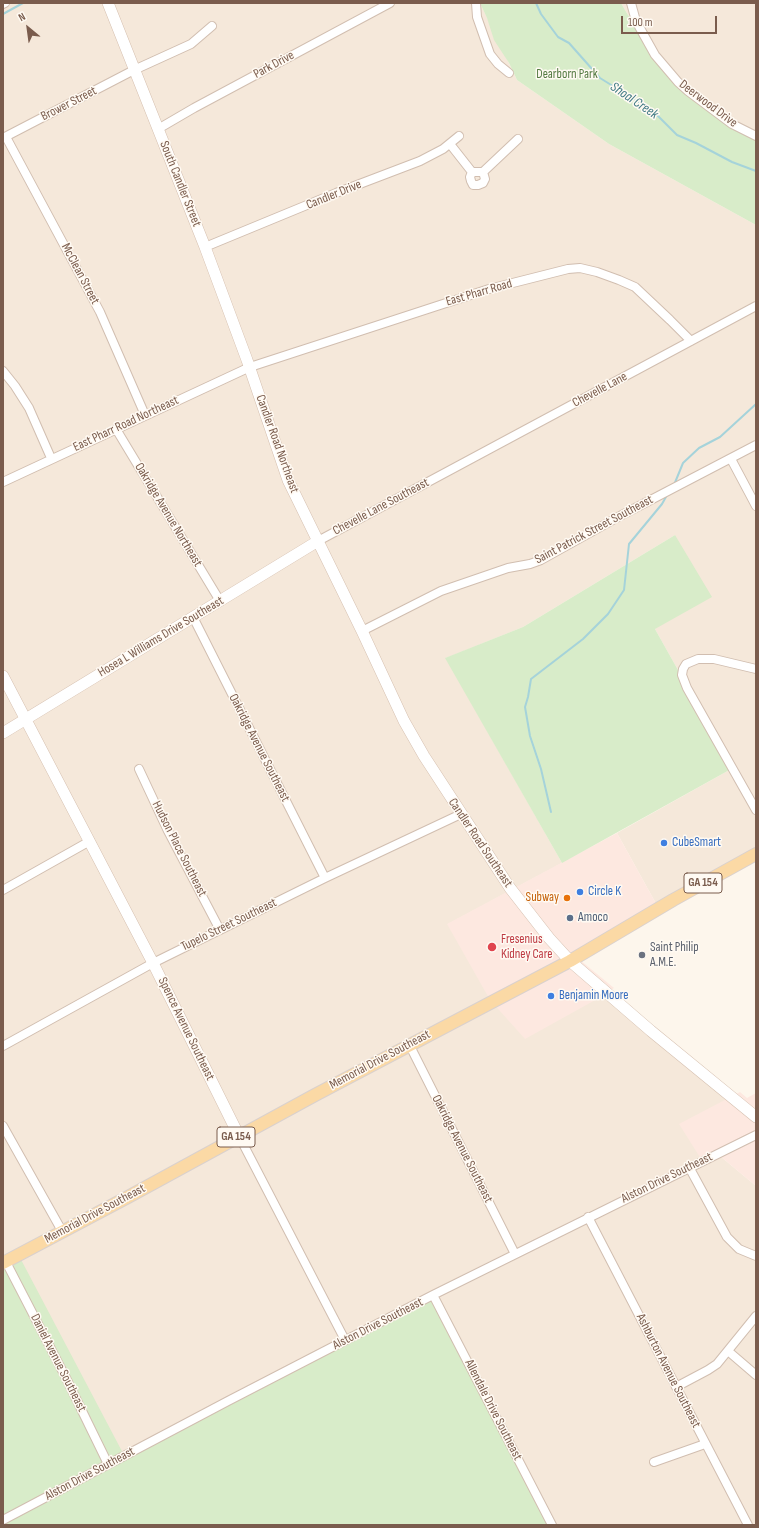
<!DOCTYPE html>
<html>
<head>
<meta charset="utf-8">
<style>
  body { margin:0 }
  #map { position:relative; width:759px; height:1528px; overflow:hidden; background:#fdf6ec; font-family:"Sofia Sans Condensed",sans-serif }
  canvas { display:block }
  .frame { position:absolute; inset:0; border:4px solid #7a5c4d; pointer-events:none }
  .north { position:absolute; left:8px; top:8px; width:40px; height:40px; -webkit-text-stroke:3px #fffaf3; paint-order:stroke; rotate:331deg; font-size:11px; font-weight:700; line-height:16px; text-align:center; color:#7a5c4d }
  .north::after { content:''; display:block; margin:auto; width:14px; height:18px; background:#7a5c4d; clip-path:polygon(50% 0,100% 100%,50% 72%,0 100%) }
  .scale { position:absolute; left:621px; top:16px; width:96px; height:18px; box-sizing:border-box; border:2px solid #7a5c4d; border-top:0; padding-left:5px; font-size:12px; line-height:14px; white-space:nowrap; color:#7a5c4d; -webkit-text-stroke:3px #fffaf3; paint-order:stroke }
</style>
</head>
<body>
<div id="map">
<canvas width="759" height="1528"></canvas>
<div class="frame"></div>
<div class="north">N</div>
<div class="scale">100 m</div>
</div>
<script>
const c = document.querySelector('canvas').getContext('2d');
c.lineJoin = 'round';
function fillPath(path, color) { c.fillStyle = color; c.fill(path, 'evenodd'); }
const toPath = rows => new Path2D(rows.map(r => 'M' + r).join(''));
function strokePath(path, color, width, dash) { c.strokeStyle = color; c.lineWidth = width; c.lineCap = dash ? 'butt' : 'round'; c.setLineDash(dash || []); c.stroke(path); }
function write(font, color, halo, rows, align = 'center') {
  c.font = font + ' "Sofia Sans Condensed",sans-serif'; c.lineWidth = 3; c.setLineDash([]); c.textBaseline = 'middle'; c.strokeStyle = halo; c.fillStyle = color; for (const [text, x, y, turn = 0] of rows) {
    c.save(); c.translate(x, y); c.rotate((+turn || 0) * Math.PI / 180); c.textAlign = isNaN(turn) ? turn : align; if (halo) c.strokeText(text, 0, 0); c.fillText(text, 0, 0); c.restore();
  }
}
const residential = toPath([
  [3,3,480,3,517,80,609,144,756,225,756,852,659,909,617,833,733,768,655,629,675,535,523,627,446,658,562,863,448,924,606,992,733,1096,714,1151,756,1186,756,1525,552,1525,124,1457,3,1260],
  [621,3,756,3,756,136,686,90,628,15]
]);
const commercial = toPath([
  [617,833,659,909,580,960,614,988,597,999,525,1039,490,1000,447,924],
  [740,1092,747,1098,756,1093,756,1186,714,1151,701,1159,679,1124]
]);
const green = toPath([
  [480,3,621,3,628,15,686,90,756,136,756,225,609,144,517,80,509,63,494,40,487,18],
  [675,535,712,597,655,629,733,768,562,863,445,658,523,627],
  [17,1252,125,1457,435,1296,552,1525,3,1525,3,1260]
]);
const stream = toPath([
  [536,3,541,14,558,37,569,43,600,78,653,111,677,135,696,143,732,162,756,171],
  [3,14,23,3],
  [674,485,683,463,699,448,720,437,756,404],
  [551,812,541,769,530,736,525,707,528,697,531,679,583,639,608,614,624,590,629,544,662,504,667,495]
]);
const street = toPath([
  [476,3,477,17,490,54,498,64,509,73],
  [631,3,636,21,655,55,678,82,688,91,732,124,756,136],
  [3,4,5,3],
  [158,129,194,108,390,3],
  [6,137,100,312,145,415],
  [3,138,134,70,191,44,212,26],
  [450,144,472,172,483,172,518,139],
  [472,172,470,177,471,181,473,185,478,185,483,183,485,179,483,172],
  [205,247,336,193,420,161,443,149,459,136],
  [3,371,15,386,29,408,51,458],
  [116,429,220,601],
  [731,459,756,506],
  [3,482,250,367,489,289,568,269,580,268,597,272,619,280,635,287,670,320,691,341],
  [318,541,756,306],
  [193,617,325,878],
  [362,631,441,591,508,568,530,564,541,560,620,516,756,445],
  [756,669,714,659,698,659,686,664,683,669,682,675,687,688,756,810],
  [139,769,168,831,220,930],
  [3,890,90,841],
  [409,1044,515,1254],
  [3,1046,153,963,325,878,461,814],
  [3,1126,62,1231],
  [239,1136,345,1340],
  [689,1167,727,1237,739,1249,756,1256],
  [588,1217,748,1525],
  [6,1262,65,1376,108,1464],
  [433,1295,552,1525],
  [728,1351,756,1375],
  [676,1387,708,1370,717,1364,756,1316],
  [654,1462,705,1444],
  [3,1520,228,1401,433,1295,756,1135]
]);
const secondary = toPath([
  [108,3,205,247,247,360,288,480,362,631,404,721,424,756,510,888,549,938,570,961,651,1031,756,1117],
  [3,676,153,963,239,1136],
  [3,733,318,541]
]);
const primary = toPath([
  [3,1263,128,1197,315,1095,570,961,673,900,756,854]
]);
const markers = [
  [664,843,4,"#3f7fe0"],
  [580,892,4,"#3f7fe0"],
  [567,898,4,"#e8710a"],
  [570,918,4,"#5c6f8a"],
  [492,947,5,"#e0444e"],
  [642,955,4,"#6b7280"],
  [551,996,4,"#3f7fe0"]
];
const shields = [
  [703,883,38],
  [236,1137,38]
];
const shieldNames = [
  ["GA 154",703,883],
  ["GA 154",236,1137]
];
const streetNames = [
  ["Park Drive",274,65,-28],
  ["Brower Street",69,104,-27],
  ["Deerwood Drive",708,104,37],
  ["South Candler Street",180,184,68],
  ["Candler Drive",334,195,-22],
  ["McClean Street",80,274,62],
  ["East Pharr Road",479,293,-16],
  ["Chevelle Lane",600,390,-28],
  ["East Pharr Road Northeast",126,424,-25],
  ["Candler Road Northeast",277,444,70],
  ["Chevelle Lane Southeast",381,507,-28],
  ["Oakridge Avenue Northeast",168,515,59],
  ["Saint Patrick Street Southeast",594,530,-28],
  ["Hosea L Williams Drive Southeast",161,637,-31],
  ["Oakridge Avenue Southeast",259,748,63],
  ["Candler Road Southeast",480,843,56],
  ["Hudson Place Southeast",179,849,63],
  ["Tupelo Street Southeast",229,925,-26],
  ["Spence Avenue Southeast",186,1029,64],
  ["Memorial Drive Southeast",380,1060,-28],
  ["Oakridge Avenue Southeast",462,1149,63],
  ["Alston Drive Southeast",667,1178,-26],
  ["Memorial Drive Southeast",95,1214,-28],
  ["Alston Drive Southeast",378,1324,-27],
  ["Daniel Avenue Southeast",58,1363,63],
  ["Ashburton Avenue Southeast",668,1371,63],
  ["Allendale Drive Southeast",493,1410,63],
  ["Alston Drive Southeast",90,1474,-28]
];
const parkNames = [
  ["Dearborn Park",567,75]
];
const shopNames = [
  ["CubeSmart",672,843],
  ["Circle K",588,892],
  ["Benjamin Moore",559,996]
];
const foodNames = [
  ["Subway",559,898]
];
const serviceNames = [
  ["Amoco",578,918]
];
const healthNames = [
  ["Fresenius",501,940],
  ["Kidney Care",501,955]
];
const worshipNames = [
  ["Saint Philip",650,948],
  ["A.M.E.",650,963]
];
const waterNames = [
  ["Shoal Creek",634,101,34]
];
fillPath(residential, '#f5e8da');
fillPath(commercial, '#fde8e0');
fillPath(green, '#d8ecc9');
strokePath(stream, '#a5d3da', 2);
strokePath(street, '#d1beb0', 10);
strokePath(secondary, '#d6c0b0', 12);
strokePath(primary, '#dad1cd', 14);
strokePath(street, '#fff', 8);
strokePath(secondary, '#fff', 11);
strokePath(primary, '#fbd9a5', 12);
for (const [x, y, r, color] of markers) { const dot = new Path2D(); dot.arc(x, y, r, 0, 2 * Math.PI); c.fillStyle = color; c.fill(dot); strokePath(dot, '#fffaf3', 1.5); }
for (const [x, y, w] of shields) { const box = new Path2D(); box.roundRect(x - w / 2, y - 10, w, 20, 3); c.fillStyle = '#fffaf3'; c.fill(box); strokePath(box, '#7a5c4d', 1); }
write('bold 12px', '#7a5c4d', null, shieldNames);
write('13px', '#7a5c4d', '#fffaf3', streetNames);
write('13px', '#537a41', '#fffaf3', parkNames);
write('13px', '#366cbe', '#fffaf3', shopNames, 'left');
write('13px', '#c56008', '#fffaf3', foodNames, 'right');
write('13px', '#4e5e75', '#fffaf3', serviceNames, 'left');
write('13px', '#be3a42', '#fffaf3', healthNames, 'left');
write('13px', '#5b616d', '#fffaf3', worshipNames, 'left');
write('italic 14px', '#437c86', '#fffaf3', waterNames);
</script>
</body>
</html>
